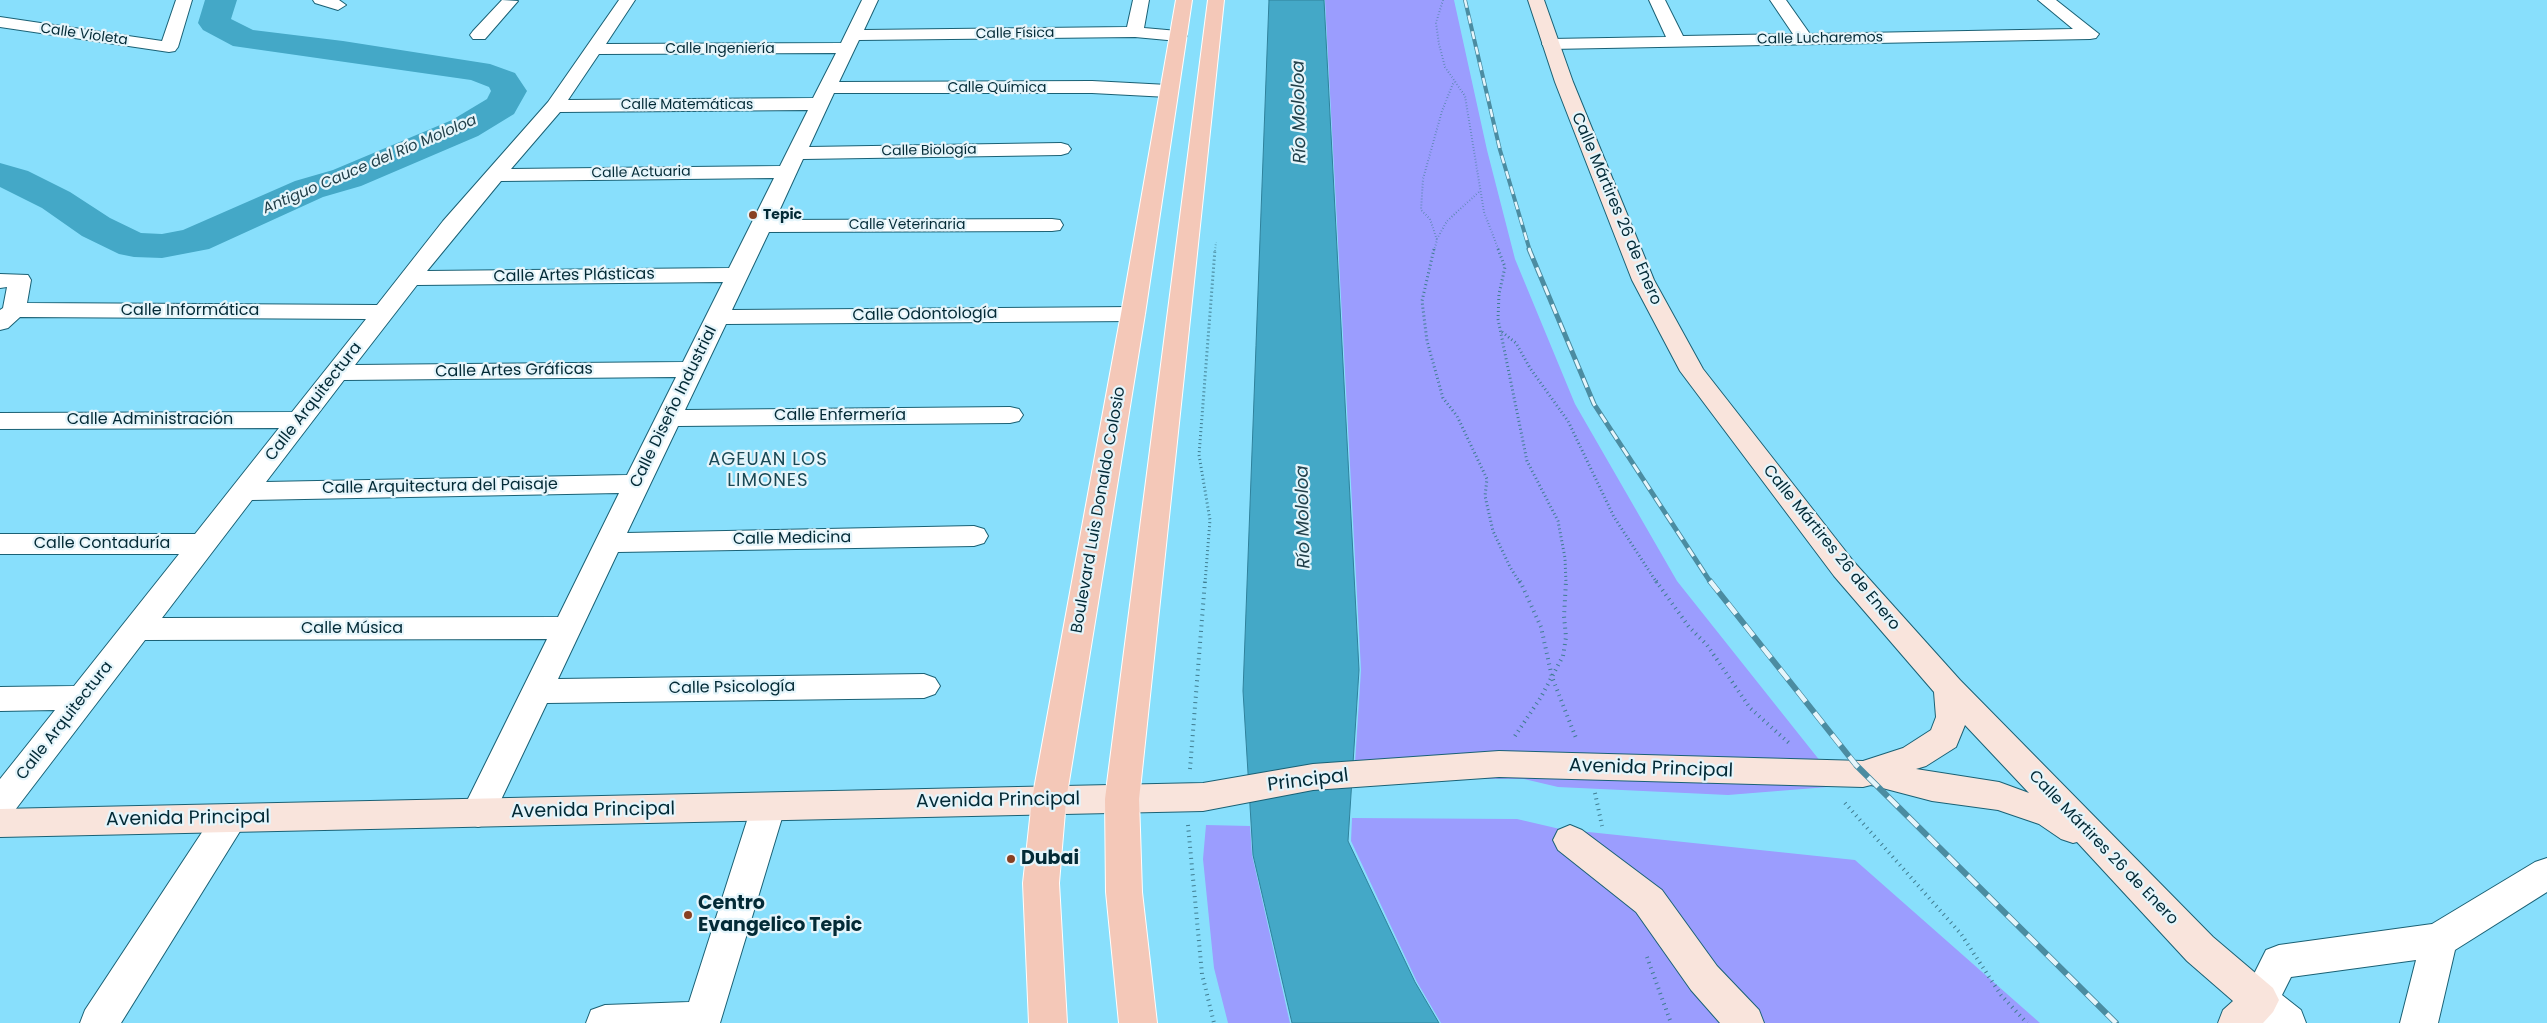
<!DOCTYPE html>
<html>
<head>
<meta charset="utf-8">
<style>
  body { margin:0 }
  canvas { display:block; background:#88dffc }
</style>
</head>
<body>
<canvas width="2547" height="1023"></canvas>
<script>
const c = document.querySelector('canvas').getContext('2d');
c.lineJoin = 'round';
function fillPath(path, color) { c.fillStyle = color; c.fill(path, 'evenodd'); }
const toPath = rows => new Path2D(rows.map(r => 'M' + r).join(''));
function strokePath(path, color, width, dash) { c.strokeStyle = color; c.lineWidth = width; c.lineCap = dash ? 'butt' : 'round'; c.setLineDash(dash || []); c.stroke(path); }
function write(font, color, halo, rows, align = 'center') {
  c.font = font + ' Poppins,sans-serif'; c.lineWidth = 4.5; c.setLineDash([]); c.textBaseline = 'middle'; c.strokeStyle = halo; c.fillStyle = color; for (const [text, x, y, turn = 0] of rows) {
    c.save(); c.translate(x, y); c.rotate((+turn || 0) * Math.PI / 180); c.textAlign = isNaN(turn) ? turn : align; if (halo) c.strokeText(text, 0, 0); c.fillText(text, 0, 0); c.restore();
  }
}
const green = toPath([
  [1325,0,1454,0,1487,150,1515,259,1575,404,1677,581,1840,786,1728,795,1558,787,1524,779,1354,778,1361,670],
  [1352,818,1517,819,1560,829,1855,860,2040,1023,1441,1023,1417,982,1351,841],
  [1206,825,1250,826,1252,855,1290,1023,1228,1023,1214,968,1203,859]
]);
const water = toPath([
  [1269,0,1324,0,1359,670,1348,841,1415,982,1439,1023,1292,1023,1253,855,1243,691,1269,0]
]);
const river = toPath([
  [205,0,237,0,231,19,253,30,343,41,490,64,515,73,527,91,514,114,478,136,361,186,323,197,209,249,162,258,134,257,119,254,82,236,42,208,0,187,0,163,28,171,70,192,110,218,141,233,162,234,183,230,295,181,333,170,452,120,487,99,491,91,489,87,471,80,233,46,203,30,198,23,205,0]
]);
const pathFar2 = toPath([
  [1443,0,1436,23,1439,44,1445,67,1465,96,1484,212,1499,251],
  [1437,239,1447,221,1480,191],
  [1215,251,1216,242],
  [1434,251,1437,240,1430,219,1421,210,1423,179,1442,111,1454,81]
]);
const pathFar1 = toPath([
  [1434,249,1422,301,1427,341,1443,398,1457,416,1487,479,1485,496,1493,531,1510,567,1520,583],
  [1498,249,1505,267,1499,294,1498,319,1527,461,1558,521,1565,558,1566,583],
  [1502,332,1516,343,1530,368,1568,421,1614,517,1657,583],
  [1205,583,1210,520,1199,455,1215,249]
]);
const path = toPath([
  [1520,581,1541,627,1552,677,1576,738],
  [1656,581,1689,627,1707,645,1750,708,1789,743],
  [1515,736,1541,697,1563,656,1566,637,1564,616,1566,581],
  [1190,769,1205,581],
  [1595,793,1602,826],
  [1845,803,1961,934,2001,995,2027,1023],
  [1188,825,1202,974,1214,1023],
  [1647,957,1671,1023]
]);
const street = toPath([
  [176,0,192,0,178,47,175,51,169,52,0,27,0,17,162,41,176,0],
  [313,0,339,0,346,5,338,10,315,3,313,0],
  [502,0,518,1,485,39,473,39,470,35,473,31,502,0],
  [619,0,635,0,606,44,841,43,862,0,878,0,864,30,1127,27,1133,0,1149,0,1144,28,1178,31,1184,32,1187,36,1184,40,1178,41,1135,37,859,40,839,82,1092,81,1168,85,1175,87,1177,91,1175,95,1168,97,1092,93,834,93,809,147,1061,143,1068,145,1071,149,1068,153,1061,155,803,159,775,220,1052,219,1060,220,1063,225,1060,230,1052,231,769,232,732,310,1133,307,1141,309,1145,314,1141,319,1133,321,726,324,685,410,1010,407,1019,409,1023,415,1019,421,1010,423,678,426,627,533,974,526,984,529,988,536,984,543,974,546,618,552,558,679,924,674,935,678,940,686,935,694,924,698,547,703,490,823,478,827,466,823,461,813,547,639,145,640,12,814,0,818,0,779,55,710,0,711,0,687,74,686,179,554,0,554,0,534,195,534,279,428,0,429,0,413,292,412,366,319,20,317,8,328,0,330,0,310,3,308,7,287,0,288,0,274,28,275,31,280,27,303,377,305,443,221,548,102,619,0],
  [836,53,813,98,568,100,599,54,836,53],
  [808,110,780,166,511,169,560,112,808,110],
  [774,178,729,268,427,271,501,181,774,178],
  [723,282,683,362,355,365,417,285,723,282],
  [676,377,627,475,266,482,344,380,676,377],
  [619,493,558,617,162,618,252,500,619,493],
  [1649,0,1665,0,1683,36,1793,34,1770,0,1786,0,1810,34,2073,29,2038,0,2056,0,2099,34,2096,38,2090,39,1551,49,1545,48,1542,44,1545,40,1551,39,1666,37,1649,0],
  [768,794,780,798,785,808,720,1023,586,1023,591,1010,605,1005,689,1002,751,808,756,798,768,794],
  [230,804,242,808,247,818,242,828,121,1023,80,1023,85,1010,218,808,230,804],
  [2547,858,2547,892,2455,950,2438,1023,2400,1023,2416,960,2291,977,2282,995,2301,1010,2306,1023,2259,1023,2247,1012,2241,1000,2266,950,2279,945,2432,924,2535,862,2547,858]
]);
const secondary = toPath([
  [1528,0,1544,0,1573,82,1654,280,1703,369,1854,562,1960,680,2213,937,2273,988,2279,1000,2273,1012,2263,1023,2218,1023,2223,1010,2233,1001,2187,961,2077,842,2073,843,2061,839,2039,824,1998,810,1932,801,1871,785,1863,787,1499,777,1313,790,1203,811,0,837,0,809,1203,783,1313,764,1499,751,1863,761,1903,748,1931,730,1936,717,1934,692,1834,576,1680,371,1632,280,1555,82,1528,0],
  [1965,725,2029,793,1999,782,1916,769,1926,766,1956,747,1965,725],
  [1570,825,1582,830,1662,890,1717,966,1759,1010,1764,1023,1720,1023,1691,990,1636,912,1558,850,1553,840,1558,830,1570,825]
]);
const primary = toPath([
  [1176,0,1192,0,1145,314,1066,800,1059,883,1067,1023,1029,1023,1023,883,1032,800,1121,314,1176,0],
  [1208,0,1224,0,1139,799,1142,892,1157,1023,1119,1023,1106,892,1105,799,1208,0]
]);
const railFar2 = toPath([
  [1465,0,1500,150,1530,251]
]);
const railFar1 = toPath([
  [1529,249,1594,404,1711,583]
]);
const rail = toPath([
  [1710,581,1856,765,2116,1023]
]);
const markers = [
  [753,215,5,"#884022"],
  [1011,859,5,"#884022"],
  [688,915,5,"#884022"]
];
const farStreetnames = [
  ["Calle Física",1015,34,-1],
  ["Calle Violeta",84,35,8],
  ["Calle Lucharemos",1820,39,-1],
  ["Calle Ingeniería",720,49],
  ["Calle Química",997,88],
  ["Calle Matemáticas",687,105],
  ["Calle Biología",929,151,-1],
  ["Calle Actuaria",641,173,-1],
  ["Calle Veterinaria",907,225]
];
const farPoinames = [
  ["Tepic",763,215]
];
const farWaternames = [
  ["Antiguo Cauce del Río Mololoa",370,165,-23]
];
const streetNames = [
  ["Calle Mártires 26 de Enero",1616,209,67],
  ["Calle Artes Plásticas",574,276,-1],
  ["Calle Informática",190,311],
  ["Calle Odontología",925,315,-1],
  ["Calle Artes Gráficas",514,371,-1],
  ["Calle Arquitectura",314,402,-52],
  ["Calle Diseño Industrial",674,407,-64],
  ["Calle Enfermería",840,416],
  ["Calle Administración",150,420],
  ["Calle Arquitectura del Paisaje",440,487,-1],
  ["Boulevard Luis Donaldo Colosio",1099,510,-80],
  ["Calle Medicina",792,539,-1],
  ["Calle Contaduría",102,544],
  ["Calle Mártires 26 de Enero",1831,548,51],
  ["Calle Música",352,629],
  ["Calle Psicología",732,688,-1],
  ["Calle Arquitectura",65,721,-52],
  ["Calle Mártires 26 de Enero",2103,848,46]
];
const waterNames = [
  ["Río Mololoa",1300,112,-91],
  ["Río Mololoa",1304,517,-91]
];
const neighbourhoodNames = [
  ["AGEUAN LOS",768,460],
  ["LIMONES",768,481]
];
const nearStreetnames = [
  ["Avenida Principal",1651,769,2],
  ["Principal",1308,781,-7],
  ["Avenida Principal",998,801,-1],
  ["Avenida Principal",593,811,-1],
  ["Avenida Principal",188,819,-1]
];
const nearPoinames = [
  ["Dubai",1021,859],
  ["Centro",698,904],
  ["Evangelico Tepic",698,926]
];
fillPath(green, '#9b9dfe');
fillPath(water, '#44a8c7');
strokePath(water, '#30829c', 1);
fillPath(river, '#44a8c7');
strokePath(street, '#1a6175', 2);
strokePath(secondary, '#1a6175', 2);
strokePath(primary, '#fff', 2);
strokePath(pathFar2, '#3f7c90', 2, [0.5, 2.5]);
strokePath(pathFar1, '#3f7c90', 3, [1, 3]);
strokePath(path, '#3f7c90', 4, [1, 4.5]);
fillPath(street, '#fff');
fillPath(secondary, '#f9e4dc');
fillPath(primary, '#f4c8b8');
strokePath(railFar2, '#4b8ca1', 4);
strokePath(railFar1, '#4b8ca1', 5);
strokePath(rail, '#4b8ca1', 6);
strokePath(railFar2, '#e5f5fb', 2.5, [8]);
strokePath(railFar1, '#e5f5fb', 3, [10]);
strokePath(rail, '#e5f5fb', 4.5, [14]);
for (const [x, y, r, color] of markers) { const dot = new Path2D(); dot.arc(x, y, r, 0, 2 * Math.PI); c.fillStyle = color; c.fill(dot); strokePath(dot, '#e5f5fb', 2); }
write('14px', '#032a36', '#e5f5fb', farStreetnames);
write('bold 14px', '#032a36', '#e5f5fb', farPoinames, 'left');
write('italic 15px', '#22404a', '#e5f5fb', farWaternames);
write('16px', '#032a36', '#e5f5fb', streetNames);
write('italic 18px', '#22404a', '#e5f5fb', waterNames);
c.letterSpacing = '1px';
write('18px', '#194856', '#e5f5fb', neighbourhoodNames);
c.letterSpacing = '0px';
write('19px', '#032a36', '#e5f5fb', nearStreetnames);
write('bold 19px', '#032a36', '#e5f5fb', nearPoinames, 'left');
</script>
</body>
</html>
